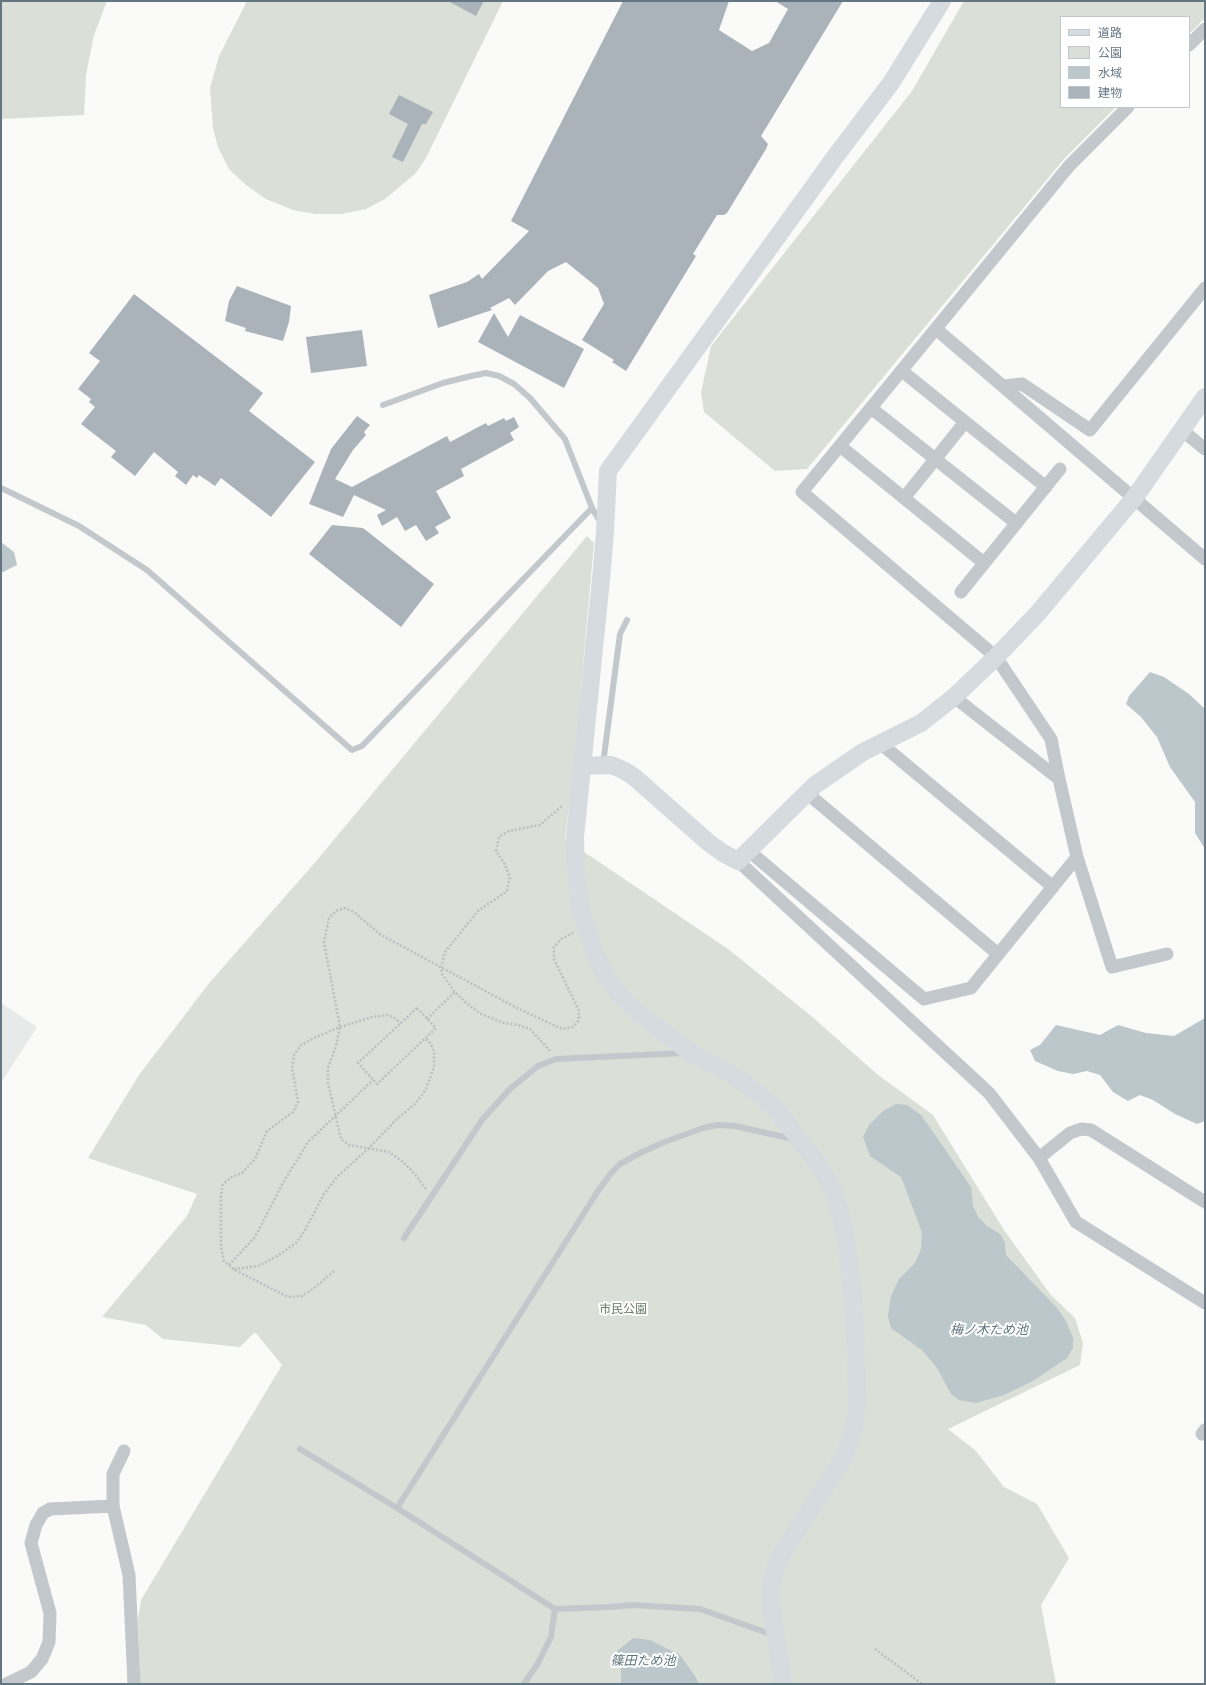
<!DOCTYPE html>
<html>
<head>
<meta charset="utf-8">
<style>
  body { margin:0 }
  #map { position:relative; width:1206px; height:1685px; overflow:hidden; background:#fafaf8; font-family:"Source Sans 3","Noto Sans JP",sans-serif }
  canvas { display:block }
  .frame { position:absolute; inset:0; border:2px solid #657683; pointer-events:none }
  .legend { position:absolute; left:1060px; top:16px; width:130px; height:92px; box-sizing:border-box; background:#fff; border:1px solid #c1c8cd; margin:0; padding:5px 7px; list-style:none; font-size:12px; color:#657683 }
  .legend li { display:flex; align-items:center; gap:8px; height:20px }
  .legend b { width:20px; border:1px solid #c1c8cd }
</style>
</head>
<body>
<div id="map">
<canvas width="1206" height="1685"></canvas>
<div class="frame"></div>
<ul class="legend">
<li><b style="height:5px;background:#d6dbdf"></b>道路</li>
<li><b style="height:11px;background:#dadfd7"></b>公園</li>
<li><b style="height:11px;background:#bbc7cb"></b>水域</li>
<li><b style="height:11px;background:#aab3b9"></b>建物</li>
</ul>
</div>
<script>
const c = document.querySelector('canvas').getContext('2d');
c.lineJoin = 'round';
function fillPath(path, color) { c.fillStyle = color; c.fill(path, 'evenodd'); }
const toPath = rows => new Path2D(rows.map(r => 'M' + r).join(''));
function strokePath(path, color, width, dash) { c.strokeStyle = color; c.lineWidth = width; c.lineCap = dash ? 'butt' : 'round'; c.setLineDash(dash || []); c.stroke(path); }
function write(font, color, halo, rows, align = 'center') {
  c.font = font + ' "Source Sans 3","Noto Sans JP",sans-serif'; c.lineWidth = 4; c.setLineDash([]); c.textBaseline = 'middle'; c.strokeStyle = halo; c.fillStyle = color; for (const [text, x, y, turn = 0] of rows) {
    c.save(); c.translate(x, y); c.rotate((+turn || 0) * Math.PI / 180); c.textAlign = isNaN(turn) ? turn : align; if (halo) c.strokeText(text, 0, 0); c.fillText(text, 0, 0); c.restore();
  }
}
const built = toPath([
  [1,1003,37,1027,1,1083]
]);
const green = toPath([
  [1,1,107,1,94,35,86,75,84,115,1,119],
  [247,1,503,1,426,158,416,173,385,199,366,209,342,214,316,214,293,210,266,199,246,185,229,169,218,147,213,128,210,88,219,56],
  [964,1,1205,1,1205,18,1189,34,1189,17,1061,17,1061,107,1116,107,1064,159,807,469,775,471,704,412,701,393,711,346,912,91],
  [587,536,594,543,574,766,565,839,728,949,810,1015,878,1075,933,1115,1004,1230,1050,1294,1075,1318,1083,1343,1080,1365,948,1429,975,1450,1004,1487,1037,1504,1069,1558,1041,1605,1056,1684,140,1684,138,1620,141,1600,282,1365,255,1332,240,1347,163,1339,146,1325,102,1317,187,1216,197,1194,88,1158,139,1075,210,982,312,866]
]);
const water = toPath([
  [1,542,14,552,17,565,1,573],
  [1150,672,1164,677,1189,694,1205,709,1205,849,1195,833,1195,802,1170,767,1157,737,1141,717,1126,704,1129,696],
  [1205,1018,1205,1121,1197,1124,1175,1114,1153,1100,1140,1095,1128,1101,1113,1092,1100,1075,1087,1071,1073,1074,1058,1071,1035,1061,1030,1050,1040,1045,1056,1025,1100,1035,1118,1025,1146,1033,1174,1036],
  [896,1104,907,1105,921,1115,931,1129,971,1187,973,1206,978,1217,987,1226,1000,1234,1005,1243,1006,1255,1057,1308,1066,1321,1073,1338,1073,1348,1067,1358,1033,1381,1004,1395,976,1403,959,1400,951,1394,937,1368,923,1351,891,1328,888,1316,891,1296,899,1279,915,1263,921,1249,922,1232,901,1177,870,1156,863,1137,869,1125,883,1111],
  [633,1638,650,1640,680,1655,695,1676,699,1684,621,1684,621,1666,617,1651]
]);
const building = toPath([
  [448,1,484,1,476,16],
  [623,1,729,1,719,30,752,51,769,43,788,9,775,1,843,1,761,136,768,144,766,149,727,213,724,215,717,215,693,254,696,256,626,371,612,362,614,360,582,340,604,304,598,288,566,262,548,271,515,305,509,298,490,308,492,310,438,328,429,295,467,282,479,274,482,279,529,231,511,221],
  [399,95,433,112,426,124,422,124,403,162,392,157,408,124,389,114],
  [237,286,291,306,289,322,283,341,245,331,246,328,225,321,229,301],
  [134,294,263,393,249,411,315,462,271,517,221,478,215,486,199,475,197,478,193,475,186,485,175,476,178,472,154,452,135,476,111,457,116,451,81,424,95,407,89,402,91,399,78,389,100,361,89,353],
  [494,313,508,337,520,315,584,349,564,388,478,342],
  [362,330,367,366,311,373,306,337],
  [357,416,370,425,364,432,366,435,353,450,335,479,352,487,447,436,450,442,486,423,488,426,504,418,506,421,514,417,519,427,510,433,514,440,461,469,464,476,436,491,451,518,435,527,439,533,426,541,416,525,405,531,397,517,382,526,377,515,386,510,354,495,343,517,309,504,331,449],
  [332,525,363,528,434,584,401,627,309,554]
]);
const path = toPath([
  [417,1008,436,1028,377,1084,358,1063,417,1008],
  [427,1019,455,992],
  [550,1051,530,1029,518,1025,504,1023,481,1014,466,1003,455,992,442,974,441,967,445,952,478,911,507,891,510,877,504,863,496,851,499,837,509,831,540,825,563,805],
  [426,1189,414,1173,402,1161,389,1152,349,1145,341,1139,328,1083,328,1068,336,1046,340,1027,324,942,329,918,336,911,344,908,354,912,381,935,517,1008,562,1029,573,1027,579,1020,579,1011,554,959,554,947,561,939,573,933],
  [229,1265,255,1237,284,1181,308,1142,373,1080],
  [234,1269,258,1266,279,1255,296,1243,305,1230,324,1194,337,1177,369,1148,396,1120,416,1103,426,1089,434,1067,434,1052,431,1044,425,1038],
  [334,1271,313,1289,302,1296,288,1297,233,1269,224,1261,221,1247,221,1195,223,1184,232,1177,242,1173,255,1159,267,1131,293,1112,298,1102,292,1068,294,1055,301,1045,316,1037,340,1027,372,1017,387,1015,393,1017,401,1023],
  [875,1649,922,1684]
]);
const lane = toPath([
  [383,405,443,383,471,376,486,373,499,376,514,384,530,398,565,439,592,508,601,523],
  [1,488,79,526,147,570,352,750,362,746,592,508],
  [603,764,620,634,627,620],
  [404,1238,482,1120,510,1089,538,1066,556,1059,684,1053],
  [300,1449,397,1508,555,1609,609,1607,633,1605,700,1609,773,1635],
  [397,1508,598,1191,612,1172,620,1164,642,1152,667,1141,703,1128,718,1125,735,1126,793,1139],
  [524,1684,538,1663,551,1637,555,1609]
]);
const street = toPath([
  [1189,45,1205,29],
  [936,329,1205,559],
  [902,371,1046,487],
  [1003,386,1022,384,1090,430,1205,288],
  [871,408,1016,523],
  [1182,430,1205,449],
  [840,446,984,563],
  [904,498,965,422],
  [961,592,1060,469],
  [880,743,1053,887],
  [1059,779,1051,739,996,657,802,492,1069,166,1128,107],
  [807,793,998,954],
  [749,851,924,999,971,988,1077,857,1059,779,954,697],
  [1077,857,1112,967,1167,954],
  [738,861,989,1093,1039,1158,1076,1222,1205,1303],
  [1039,1158,1070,1133,1081,1129,1091,1130,1205,1202],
  [1202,1434,1205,1430],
  [124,1451,113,1474,113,1506,129,1575,134,1684],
  [6,1684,31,1672,42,1659,49,1642,50,1613,31,1543,36,1525,43,1513,50,1509,113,1506]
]);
const secondary = toPath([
  [583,766,611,765,623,770,633,776,709,843,723,853,738,861,815,785,863,752,921,723,954,697,996,657,1038,613,1135,497,1205,397],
  [783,1684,771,1605,771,1586,776,1566,782,1553,843,1459,849,1444,855,1424,857,1402,856,1350,853,1297,846,1238,841,1216,834,1192,819,1165,775,1108,749,1086,723,1069,691,1053,635,1010,619,994,605,975,593,948,581,911,576,875,575,837,601,579,605,532,608,471,835,157,891,83,942,1]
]);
const parkNames = [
  ["市民公園",623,1310]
];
const waterNames = [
  ["梅ノ木ため池",989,1331],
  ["篠田ため池",643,1662]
];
fillPath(built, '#e8e9e9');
fillPath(green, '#dadfd7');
fillPath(water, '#bbc7cb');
fillPath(building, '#aab3b9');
strokePath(path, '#bbbfc2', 2.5, [2, 2]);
strokePath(lane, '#c3c8cc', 6);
strokePath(street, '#c3c8cc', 13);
strokePath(secondary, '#d6dbdf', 18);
write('12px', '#687a64', '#fff', parkNames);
write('italic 13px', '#60757c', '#fff', waterNames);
</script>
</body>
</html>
